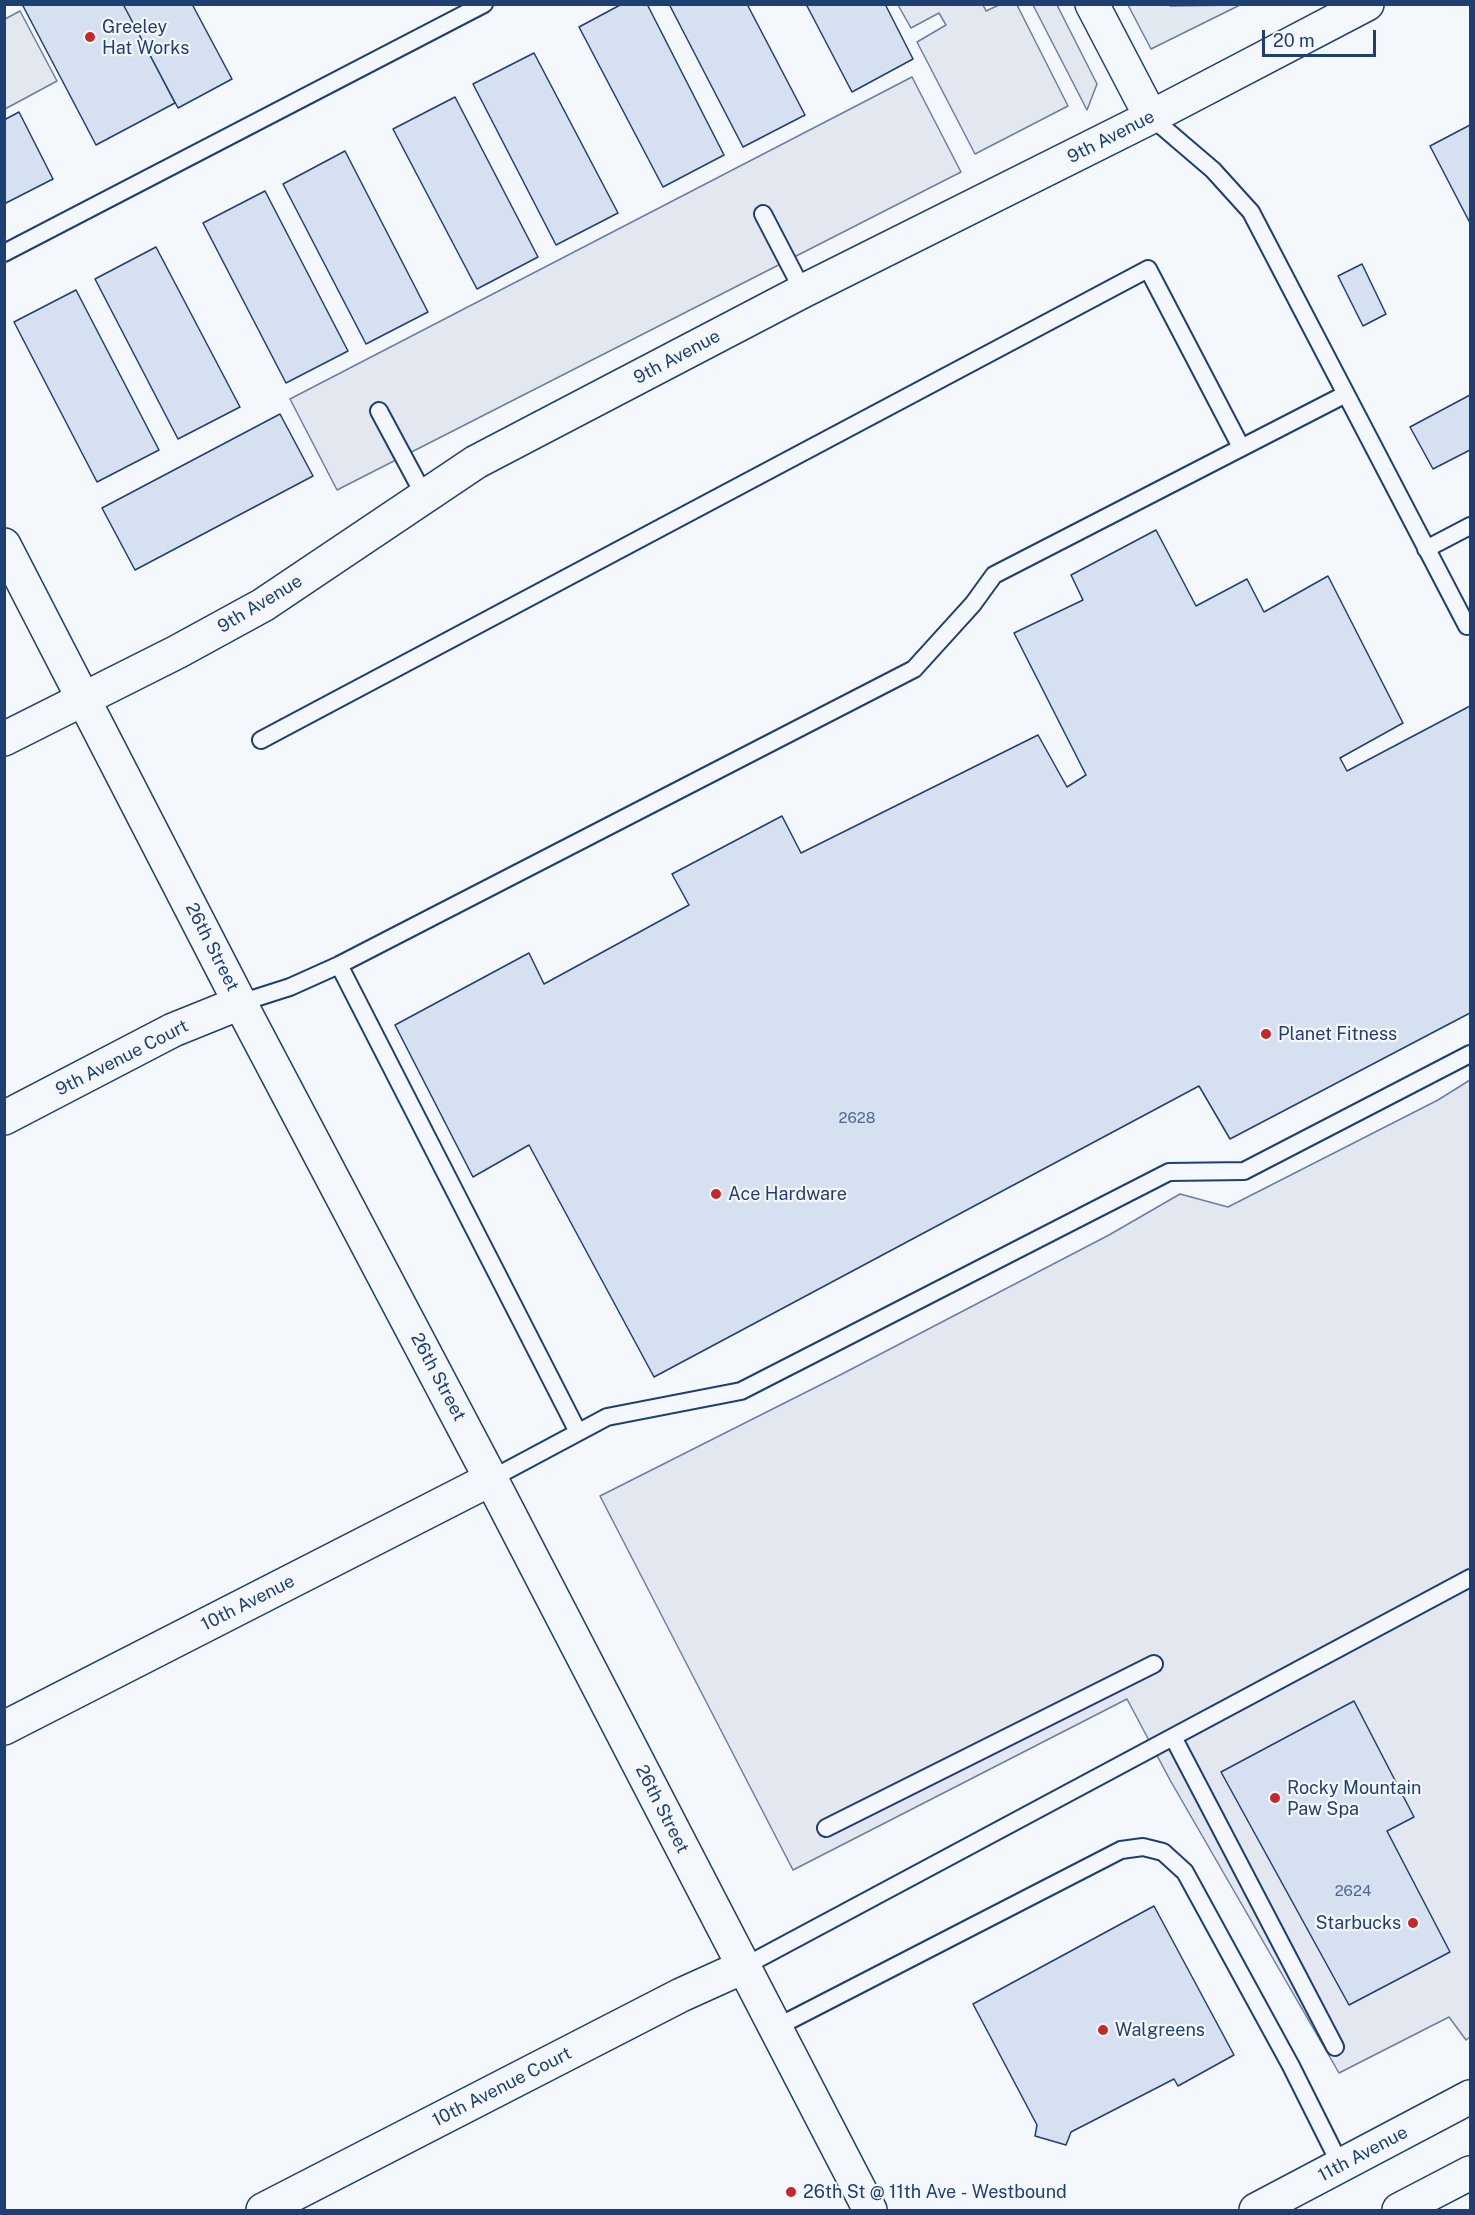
<!DOCTYPE html>
<html>
<head>
<meta charset="utf-8">
<style>
  body { margin:0 }
  #map { position:relative; width:1475px; height:2215px; overflow:hidden; background:#f4f7fb; font-family:"Public Sans",sans-serif }
  canvas { display:block }
  .frame { position:absolute; inset:0; border:6px solid #1d3f73; pointer-events:none }
  .scale { position:absolute; left:1262px; top:30px; width:114px; height:27px; box-sizing:border-box; border:3px solid #1d3f73; border-top:0; padding-left:8px; font-size:18px; line-height:21px; white-space:nowrap; color:#1d3f73; -webkit-text-stroke:4px #f4f7fb; paint-order:stroke }
</style>
</head>
<body>
<div id="map">
<canvas width="1475" height="2215"></canvas>
<div class="frame"></div>
<div class="scale">20 m</div>
</div>
<script>
const c = document.querySelector('canvas').getContext('2d');
c.lineJoin = 'round';
function fillPath(path, color) { c.fillStyle = color; c.fill(path, 'evenodd'); }
const toPath = rows => new Path2D(rows.map(r => 'M' + r).join(''));
function strokePath(path, color, width, dash) { c.strokeStyle = color; c.lineWidth = width; c.lineCap = dash ? 'butt' : 'round'; c.setLineDash(dash || []); c.stroke(path); }
function write(font, color, halo, rows, align = 'center') {
  c.font = font + ' "Public Sans",sans-serif'; c.lineWidth = 4.5; c.setLineDash([]); c.textBaseline = 'middle'; c.strokeStyle = halo; c.fillStyle = color; for (const [text, x, y, turn = 0] of rows) {
    c.save(); c.translate(x, y); c.rotate((+turn || 0) * Math.PI / 180); c.textAlign = isNaN(turn) ? turn : align; if (halo) c.strokeText(text, 0, 0); c.fillText(text, 0, 0); c.restore();
  }
}
const green = toPath([
  [1169,4,1170,6,1240,5,1151,49,1128,5,1169,4]
]);
const parking = toPath([
  [898,5,983,5,986,11,999,5,1017,5,1068,106,975,154,917,42,946,25,939,13,911,28,898,5],
  [1033,5,1057,5,1097,84,1087,110,1033,5],
  [20,11,57,81,5,109,5,19,20,11],
  [912,77,961,172,337,490,290,399,912,77],
  [1470,1080,1470,2037,1466,2040,1449,2017,1339,2073,1170,1780,1127,1699,793,1870,600,1496,842,1374,1109,1235,1180,1194,1228,1207,1438,1100,1470,1080]
]);
const building = toPath([
  [22,4,123,4,175,103,96,145,22,4],
  [123,4,192,4,232,79,178,108,123,4],
  [622,4,647,4,724,155,663,187,579,27,622,4],
  [669,4,747,4,805,115,743,147,669,4],
  [806,4,885,4,913,59,852,92,806,4],
  [534,53,618,213,556,245,473,84,534,53],
  [455,97,538,257,477,289,393,129,455,97],
  [19,112,53,179,4,204,4,120,19,112],
  [1470,125,1470,223,1430,146,1470,125],
  [345,151,428,312,366,344,283,184,345,151],
  [265,191,348,351,286,383,203,223,265,191],
  [156,247,240,407,178,439,95,279,156,247],
  [1362,264,1386,314,1363,326,1338,276,1362,264],
  [76,290,159,450,97,482,14,322,76,290],
  [1470,395,1470,450,1433,469,1410,427,1470,395],
  [280,414,313,476,135,570,102,508,280,414],
  [1156,530,1196,606,1247,579,1264,612,1328,576,1403,723,1340,758,1347,771,1470,706,1470,1013,1230,1139,1199,1086,654,1377,529,1145,473,1177,395,1025,529,953,544,984,689,905,672,874,782,816,801,853,1038,735,1067,787,1086,775,1014,633,1083,600,1071,575,1156,530],
  [1354,1701,1414,1817,1387,1831,1450,1952,1349,2005,1221,1772,1354,1701],
  [1154,1906,1234,2055,1178,2086,1174,2079,1071,2132,1066,2145,1035,2136,1037,2125,973,2004,1154,1906]
]);
const lane = toPath([
  [1151,117,1213,170,1251,212,1467,626],
  [763,214,803,291],
  [4,253,484,4],
  [379,411,424,495],
  [1426,549,1470,526],
  [261,740,1148,269,1241,447],
  [339,965,578,1432],
  [240,1003,290,987,339,965,914,669,973,604,994,575,1344,395],
  [491,1479,607,1417,741,1391,1169,1172,1244,1171,1470,1054],
  [1173,1737,1335,2047],
  [826,1828,1154,1664],
  [743,1967,1470,1578],
  [775,2028,1121,1850,1143,1847,1163,1852,1185,1872,1291,2066,1341,2166]
]);
const street = toPath([
  [1092,4,1151,117],
  [4,545,240,1003,491,1479,870,2210],
  [4,739,177,652,263,605,476,462,803,291,1151,117,1367,4],
  [4,1118,173,1030,240,1003],
  [4,1728,491,1479],
  [263,2210,681,1995,743,1967]
]);
const secondary = toPath([
  [1256,2210,1470,2097],
  [1399,2210,1470,2173]
]);
const markers = [
  [90,37,6,"#c62828"],
  [1266,1034,6,"#c62828"],
  [716,1194,6,"#c62828"],
  [1275,1798,6,"#c62828"],
  [1413,1923,6,"#c62828"],
  [1103,2030,6,"#c62828"],
  [791,2192,6,"#c62828"]
];
const numberNames = [
  ["2628",857,1118],
  ["2624",1353,1891]
];
const poiNames = [
  ["Greeley",102,27],
  ["Hat Works",102,48],
  ["Planet Fitness",1278,1034],
  ["Ace Hardware",728,1194],
  ["Rocky Mountain",1287,1788],
  ["Paw Spa",1287,1809],
  ["Starbucks",1401,1923,"right"],
  ["Walgreens",1115,2030],
  ["26th St @ 11th Ave - Westbound",803,2192]
];
const streetNames = [
  ["9th Avenue",1111,137,-27],
  ["9th Avenue",677,357,-28],
  ["9th Avenue",260,604,-31],
  ["26th Street",212,947,63],
  ["9th Avenue Court",122,1058,-27],
  ["26th Street",438,1377,62],
  ["10th Avenue",248,1603,-27],
  ["26th Street",662,1809,63],
  ["10th Avenue Court",502,2087,-27],
  ["11th Avenue",1363,2154,-28]
];
fillPath(green, '#e3e9f0');
strokePath(green, '#687fa3', 1.5);
fillPath(parking, '#e3e8f0');
strokePath(parking, '#687fa3', 1.5);
fillPath(building, '#d5e0f0');
strokePath(building, '#1d3f73', 1.5);
strokePath(lane, '#1d3f73', 20);
strokePath(street, '#1d3f73', 36);
strokePath(secondary, '#1d3f73', 36);
strokePath(lane, '#f4f7fb', 16);
strokePath(street, '#f4f7fb', 33);
strokePath(secondary, '#f4f7fb', 33);
for (const [x, y, r, color] of markers) { const dot = new Path2D(); dot.arc(x, y, r, 0, 2 * Math.PI); c.fillStyle = color; c.fill(dot); strokePath(dot, '#f4f7fb', 2); }
write('15px', '#4b6792', null, numberNames);
write('18px', '#1d3f73', '#f4f7fb', poiNames, 'left');
write('18px', '#1d3f73', '#f4f7fb', streetNames);
</script>
</body>
</html>
